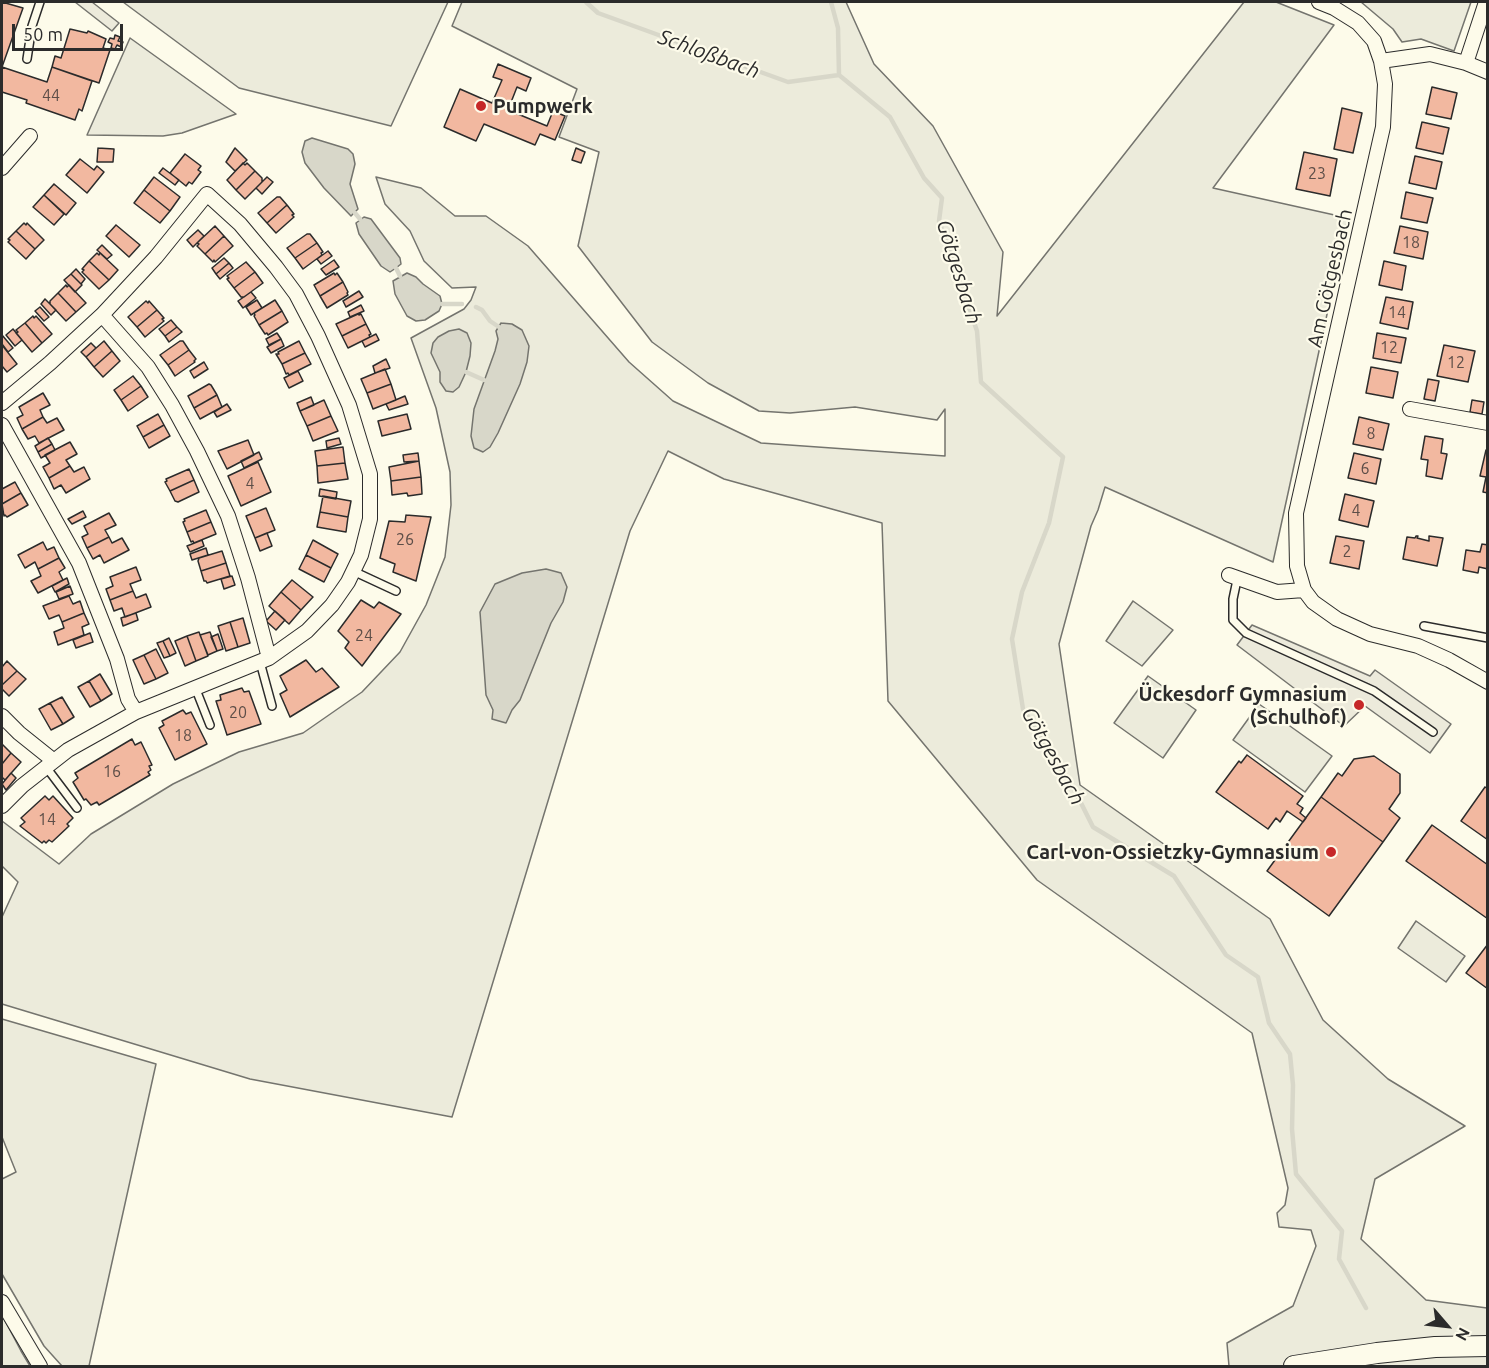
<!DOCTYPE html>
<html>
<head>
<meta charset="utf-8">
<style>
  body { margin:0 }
  #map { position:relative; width:1489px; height:1368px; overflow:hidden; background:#fdfbea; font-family:Ubuntu,sans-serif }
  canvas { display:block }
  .frame { position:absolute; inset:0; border:3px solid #2b2b2b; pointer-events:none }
  .north { position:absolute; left:1417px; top:1296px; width:60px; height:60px; -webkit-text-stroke:4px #fdfbea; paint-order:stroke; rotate:118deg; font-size:16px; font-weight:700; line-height:24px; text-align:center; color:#2b2b2b }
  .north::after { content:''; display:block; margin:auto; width:21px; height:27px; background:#2b2b2b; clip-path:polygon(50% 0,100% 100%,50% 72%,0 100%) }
  .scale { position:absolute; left:12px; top:24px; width:111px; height:27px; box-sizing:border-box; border:3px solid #2b2b2b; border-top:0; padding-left:8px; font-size:18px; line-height:21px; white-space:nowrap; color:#2b2b2b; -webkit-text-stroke:4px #fdfbea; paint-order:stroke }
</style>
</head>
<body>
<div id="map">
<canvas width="1489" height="1368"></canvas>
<div class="frame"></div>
<div class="north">N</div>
<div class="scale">50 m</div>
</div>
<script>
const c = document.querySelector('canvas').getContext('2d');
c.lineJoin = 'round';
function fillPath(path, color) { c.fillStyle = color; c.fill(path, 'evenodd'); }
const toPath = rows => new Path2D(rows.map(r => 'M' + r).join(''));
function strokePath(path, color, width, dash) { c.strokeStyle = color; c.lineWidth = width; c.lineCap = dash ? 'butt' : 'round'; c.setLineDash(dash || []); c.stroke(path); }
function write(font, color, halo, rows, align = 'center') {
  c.font = font + ' Ubuntu,sans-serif'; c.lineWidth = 4.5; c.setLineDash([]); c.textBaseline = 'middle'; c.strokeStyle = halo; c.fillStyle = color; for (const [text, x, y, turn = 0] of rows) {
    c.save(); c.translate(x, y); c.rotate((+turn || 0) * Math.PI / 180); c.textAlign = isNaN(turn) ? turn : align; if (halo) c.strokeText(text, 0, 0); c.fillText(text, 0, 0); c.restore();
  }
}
const green = toPath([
  [123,2,448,2,391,126,239,88,123,2],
  [462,2,846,2,874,64,933,126,1003,252,997,316,1244,2,1276,2,1334,25,1213,188,1348,218,1273,562,1105,487,1098,510,1091,526,1059,644,1080,785,1270,919,1323,1020,1388,1079,1465,1126,1375,1179,1361,1239,1426,1300,1487,1308,1487,1366,1229,1366,1227,1343,1293,1306,1316,1246,1311,1230,1279,1227,1277,1213,1285,1205,1288,1188,1252,1033,1037,880,888,701,882,523,724,479,668,451,630,531,452,1117,250,1079,2,1004,2,917,18,882,2,866,2,821,59,864,91,834,173,784,239,752,303,733,362,692,400,652,426,605,445,557,451,505,450,472,436,408,411,338,464,309,471,300,476,287,452,288,424,261,410,231,385,204,376,177,421,188,455,216,486,216,528,246,629,362,673,401,761,443,945,456,945,409,937,420,855,407,790,413,759,411,708,383,652,342,578,246,599,152,559,137,577,89,452,26,462,2],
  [1361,2,1471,2,1454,51,1421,39,1402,42,1393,29,1361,2],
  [130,38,236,114,182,133,163,136,87,135,130,38],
  [1133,601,1173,630,1142,666,1106,641,1133,601],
  [1148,676,1196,710,1163,758,1114,723,1148,676],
  [1259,704,1332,756,1305,792,1233,740,1259,704],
  [1416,921,1465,956,1446,982,1398,948,1416,921],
  [2,1019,156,1064,89,1366,62,1366,44,1346,2,1274,2,1179,16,1172,2,1137,2,1019],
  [2,1315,21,1351,30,1366,2,1366,2,1315]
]);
const parking = toPath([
  [75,2,92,2,119,23,112,31,75,2],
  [1252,625,1370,676,1375,670,1451,724,1430,753,1365,706,1344,726,1237,645,1252,625]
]);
const water = toPath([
  [312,138,348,149,353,154,355,164,350,184,358,209,351,216,324,188,305,163,302,152,305,141,312,138],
  [364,217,371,219,400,258,401,264,396,268,390,272,381,266,359,234,356,223,364,217],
  [407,273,416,277,423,284,440,296,442,304,439,311,425,320,416,321,407,316,395,294,393,281,407,273],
  [501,323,512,324,522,330,529,346,527,362,520,384,498,433,490,447,483,452,474,448,471,436,474,409,495,351,498,339,496,331,501,323],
  [459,329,467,333,471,343,470,356,466,372,459,387,453,392,446,391,440,382,440,372,431,353,433,343,438,337,449,331,459,329],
  [546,569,561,573,567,587,563,602,551,623,520,700,512,710,506,723,492,719,493,710,486,695,480,612,495,584,522,573,546,569]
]);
const stream = toPath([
  [586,2,598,13,788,82,839,75],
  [831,2,838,28,839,75],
  [839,75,890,117,924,178,942,198,939,221,977,331,981,382,1063,457,1049,523,1022,592,1012,639,1023,709,1074,789,1093,827,1174,876,1226,955,1258,977,1269,1023,1290,1054,1293,1085,1292,1129,1296,1174,1342,1231,1339,1259,1366,1308],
  [355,213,360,219],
  [396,268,400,276],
  [442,304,462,304],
  [476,307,482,310,490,321,499,327],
  [466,372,484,380]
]);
const building = toPath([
  [2,2,23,8,2,67,2,2],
  [70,29,87,33,88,31,106,39,103,48,110,50,99,83,52,67,55,56,61,58,70,29],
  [115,35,120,37,118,41,123,42,121,47,117,45,115,49,111,48,112,44,108,42,110,38,114,39,115,35],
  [498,64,531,78,526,91,517,87,508,110,547,126,553,111,565,116,555,140,540,134,535,145,484,124,476,141,444,127,460,89,492,103,502,80,493,77,498,64],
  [2,67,47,82,52,67,92,81,82,111,79,109,75,120,26,103,27,100,2,92,2,67],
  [1432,87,1457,93,1451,119,1426,114,1432,87],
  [1342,108,1362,113,1353,153,1334,149,1342,108],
  [1422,122,1449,128,1443,154,1416,148,1422,122],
  [98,148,114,149,113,162,97,162,98,148],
  [235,148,247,160,235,171,226,162,235,148],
  [576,148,585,152,581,163,572,160,576,148],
  [1304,152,1337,159,1330,196,1296,189,1304,152],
  [185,154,201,166,198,170,201,172,192,184,189,182,186,186,170,173,185,154],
  [1415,156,1442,162,1436,189,1409,183,1415,156],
  [80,159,94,170,97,166,104,172,87,193,66,175,80,159],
  [243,163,245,165,247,163,255,171,236,190,227,180,243,163],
  [163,168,179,180,175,185,159,173,163,168],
  [255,171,262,178,262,182,245,199,236,190,255,171],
  [154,177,180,197,170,211,144,190,154,177],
  [267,177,273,182,262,194,256,188,267,177],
  [54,184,76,203,66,215,44,195,54,184],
  [144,190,170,211,160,223,134,203,144,190],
  [1406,192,1433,198,1427,223,1401,218,1406,192],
  [44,195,64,214,54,225,33,207,44,195],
  [277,197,280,197,287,205,267,223,258,213,277,197],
  [287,205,294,214,292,215,294,217,276,233,267,223,287,205],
  [24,223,26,225,27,223,44,240,35,249,16,231,24,223],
  [116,225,140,245,129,257,106,236,116,225],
  [215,226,224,236,205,254,197,246,199,244,197,243,215,226],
  [1400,226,1428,232,1423,259,1394,253,1400,226],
  [198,230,204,236,193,247,187,240,198,230],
  [16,231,35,249,26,259,8,242,10,240,8,239,16,231],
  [307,234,310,234,317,243,295,258,287,248,307,234],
  [224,236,233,246,215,262,214,260,213,262,205,254,224,236],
  [317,243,323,252,321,253,322,255,303,269,295,258,317,243],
  [102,245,112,255,107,259,97,250,102,245],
  [328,251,332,256,321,264,317,259,328,251],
  [97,253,99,255,100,253,118,270,109,280,89,261,97,253],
  [224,258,229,263,216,274,212,268,224,258],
  [334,260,339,267,326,275,321,269,334,260],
  [89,261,109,280,99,289,82,272,84,270,82,269,89,261],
  [1384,261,1406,266,1402,290,1379,285,1384,261],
  [246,262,255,272,234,288,227,279,229,278,227,276,246,262],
  [229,263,233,268,220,279,216,274,229,263],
  [76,269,85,279,81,284,71,274,76,269],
  [255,272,263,283,244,297,241,297,234,288,255,272],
  [334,273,335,275,337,273,343,282,320,296,314,285,334,273],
  [71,274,82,285,75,292,64,280,71,274],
  [343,282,348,292,347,293,348,295,327,308,320,296,343,282],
  [66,285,67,287,69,285,86,303,76,312,58,293,66,285],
  [359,291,363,297,346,307,343,301,359,291],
  [251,292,256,298,243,308,238,301,251,292],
  [58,293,76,312,66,321,50,304,50,301,58,293],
  [1386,297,1413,302,1408,329,1380,323,1386,297],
  [45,299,56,310,51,315,41,304,45,299],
  [257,300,262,308,251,315,246,307,257,300],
  [275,300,282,311,259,325,254,316,255,315,254,313,275,300],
  [146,301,148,303,149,301,157,310,137,327,128,317,146,301],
  [361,305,364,311,350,317,348,312,361,305],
  [40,307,49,317,44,321,35,311,40,307],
  [157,310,164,318,162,319,164,321,145,337,137,327,157,310],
  [282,311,288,322,268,335,267,333,265,334,259,325,282,311],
  [358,314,359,315,361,314,366,324,342,336,336,324,358,314],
  [33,316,34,318,36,316,52,334,42,343,25,323,33,316],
  [171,320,177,327,165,336,159,329,171,320],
  [25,323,42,343,32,352,16,333,18,332,16,330,25,323],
  [366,324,371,334,369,335,370,337,348,348,342,336,366,324],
  [177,327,182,332,169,342,165,336,177,327],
  [13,329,22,340,15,346,6,335,13,329],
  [277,333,281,339,269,345,266,339,277,333],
  [1377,333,1406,338,1401,363,1373,358,1377,333],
  [376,334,379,340,365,347,362,341,376,334],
  [2,335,13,348,8,352,2,344,2,335],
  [281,339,284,346,271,353,267,347,281,339],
  [104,341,112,351,94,367,86,357,104,341],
  [180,341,183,341,189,350,168,365,160,355,180,341],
  [299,341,305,353,282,364,276,354,279,354,278,352,299,341],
  [91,343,96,348,86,357,81,352,91,343],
  [2,345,17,364,7,372,2,366,2,345],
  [1444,345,1475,351,1468,382,1437,376,1444,345],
  [189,350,196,359,194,361,195,362,175,376,168,365,189,350],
  [112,351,120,361,103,377,94,367,112,351],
  [305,353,311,364,289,375,288,373,286,374,282,364,305,353],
  [386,359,390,368,375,373,373,366,386,359],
  [204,362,208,369,194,378,190,371,204,362],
  [1371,367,1398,372,1393,398,1366,393,1371,367],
  [385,369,391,384,367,393,361,379,385,369],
  [298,371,303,381,289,388,284,378,298,371],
  [133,376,141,386,121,400,114,390,133,376],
  [1428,379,1439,381,1435,401,1424,399,1428,379],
  [209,384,211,385,217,395,194,408,188,396,209,384],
  [391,384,396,400,373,409,367,393,391,384],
  [141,386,148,397,128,411,121,400,141,386],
  [43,393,50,405,40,410,43,417,22,429,17,418,23,415,19,407,43,393],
  [217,395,222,407,200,419,194,408,217,395],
  [405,396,408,404,389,410,386,404,405,396],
  [311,397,314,405,300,411,297,403,311,397],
  [324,400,331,416,307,426,300,411,324,400],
  [1472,400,1484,402,1482,414,1470,412,1472,400],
  [227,404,231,410,217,417,214,412,227,404],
  [158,414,164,425,143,437,137,426,158,414],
  [407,414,411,429,382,436,378,421,407,414],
  [331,416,338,431,313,441,307,426,331,416],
  [43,417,47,423,57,418,64,430,39,443,35,436,28,439,22,429,43,417],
  [1359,417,1389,424,1383,450,1353,444,1359,417],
  [164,425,170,436,149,448,143,437,164,425],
  [1425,436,1443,439,1441,453,1447,454,1442,479,1426,476,1428,460,1421,459,1425,436],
  [48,438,52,444,38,452,35,446,48,438],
  [339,438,341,444,327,448,326,441,339,438],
  [248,440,254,455,227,469,218,451,248,440],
  [70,442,77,454,66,460,70,466,49,478,43,467,50,463,45,455,70,442],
  [52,444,55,450,41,458,38,452,52,444],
  [343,447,345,463,317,466,315,451,343,447],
  [1486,450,1488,451,1488,493,1483,492,1486,477,1480,476,1486,450],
  [259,452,262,459,244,468,241,461,259,452],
  [418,453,419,461,404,462,403,455,418,453],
  [1354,453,1381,459,1376,484,1348,478,1354,453],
  [419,461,421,477,391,481,389,467,419,461],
  [258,462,271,492,241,506,228,476,258,462],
  [345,463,348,479,318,483,317,466,345,463],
  [70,466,74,472,84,467,90,479,66,493,61,485,54,489,49,478,70,466],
  [189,469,194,480,170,491,165,482,167,481,166,479,189,469],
  [421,477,422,494,408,496,407,493,392,495,391,481,421,477],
  [194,480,199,492,178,502,175,501,170,491,194,480],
  [15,482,21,493,2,504,2,489,15,482],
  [320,489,337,492,336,499,319,496,320,489],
  [21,493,28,505,7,517,5,515,4,516,2,504,21,493],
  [1345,494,1374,501,1368,527,1339,520,1345,494],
  [323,496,351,501,348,517,320,512,323,496],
  [266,508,275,530,255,538,246,516,266,508],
  [206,510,211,522,187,532,183,522,185,521,184,519,206,510],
  [83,511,86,517,72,524,68,519,83,511],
  [320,512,348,517,346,532,317,527,320,512],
  [109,513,116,525,105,530,109,537,87,548,82,537,88,534,84,526,109,513],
  [406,515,431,517,416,581,393,572,395,564,380,558,389,521,405,522,406,515],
  [211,522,216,534,194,543,193,541,191,542,187,532,211,522],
  [267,533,272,546,260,551,255,538,267,533],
  [1336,536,1364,541,1359,569,1330,563,1336,536],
  [1416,536,1418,536,1417,538,1429,541,1429,536,1443,538,1437,566,1403,559,1407,537,1415,538,1416,536],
  [109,537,112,543,122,538,129,550,104,563,100,555,93,559,87,548,109,537],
  [202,540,204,546,190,552,187,546,202,540],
  [313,540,338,554,331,568,306,555,313,540],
  [43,542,47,550,54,547,59,558,38,569,35,562,25,568,18,555,43,542],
  [1482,544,1488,545,1488,569,1479,567,1478,573,1463,570,1466,550,1480,552,1482,544],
  [206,548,208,555,192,560,190,554,206,548],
  [222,551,226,563,201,571,198,561,199,558,222,551],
  [306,555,331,568,324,582,299,569,306,555],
  [59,558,65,568,59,572,63,580,38,593,31,581,41,576,38,569,59,558],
  [226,563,230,576,207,583,206,581,204,581,201,571,226,563],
  [136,567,141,580,130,584,133,591,110,600,106,589,113,586,110,577,136,567],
  [232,576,235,585,224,589,221,579,232,576],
  [67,578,69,584,55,592,52,586,67,578],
  [292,580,313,597,301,610,281,592,292,580],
  [70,586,73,594,59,599,56,592,70,586],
  [133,591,136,598,146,594,151,607,125,617,122,608,114,611,110,600,133,591],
  [281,592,301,610,289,624,269,606,281,592],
  [69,596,73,604,80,601,84,613,62,622,59,615,49,619,43,606,69,596],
  [361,600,374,608,379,602,401,614,362,666,345,648,349,642,338,631,361,600],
  [275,611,285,620,276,630,266,621,275,611],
  [84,613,89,624,82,627,84,635,58,645,54,632,64,628,62,622,84,613],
  [136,613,138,620,123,626,121,618,136,613],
  [243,618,250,643,238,647,230,622,243,618],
  [230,622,238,647,226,651,218,626,230,622],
  [199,632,208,656,196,661,187,636,199,632],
  [210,632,217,651,208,655,200,635,210,632],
  [90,633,93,642,76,648,73,640,90,633],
  [218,634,223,649,217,651,211,637,218,634],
  [187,636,196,661,185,666,175,641,187,636],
  [169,638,176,653,170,656,163,641,169,638],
  [163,641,170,656,164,658,157,643,163,641],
  [156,649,168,673,156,679,144,655,156,649],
  [144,655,156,679,144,684,133,660,144,655],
  [306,660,316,672,322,668,339,687,290,717,280,694,287,690,280,676,306,660],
  [7,661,17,671,2,685,2,667,7,661],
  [17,671,26,679,9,696,2,689,2,685,17,671],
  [100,674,112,694,101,701,89,681,100,674],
  [89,681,101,701,90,707,78,687,89,681],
  [242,688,244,692,249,691,261,724,227,735,216,701,221,700,220,695,242,688],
  [62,697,74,717,63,724,50,703,62,697],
  [50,703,63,724,51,730,39,709,50,703],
  [183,710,186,714,191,712,207,744,175,760,159,728,164,725,162,721,183,710],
  [132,739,135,745,141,742,152,765,149,766,151,770,148,772,150,775,99,805,97,802,91,805,86,799,84,800,73,782,78,778,75,773,132,739],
  [2,744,11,753,2,764,2,744],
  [11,753,21,762,5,780,3,778,2,780,2,764,11,753],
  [1247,755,1303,796,1297,804,1303,808,1300,813,1306,818,1303,822,1287,811,1280,822,1276,818,1268,829,1216,792,1239,761,1241,763,1247,755],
  [1374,756,1400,774,1400,793,1389,809,1400,818,1383,842,1321,797,1338,773,1342,776,1354,759,1374,756],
  [11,773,16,778,6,790,2,784,11,773],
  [1485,787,1488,789,1488,840,1461,821,1485,787],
  [45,796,49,800,53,796,73,818,67,824,69,826,52,842,49,840,46,843,44,841,42,843,20,826,25,822,21,818,45,796],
  [1321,797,1383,842,1329,916,1267,871,1321,797],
  [1432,825,1488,865,1488,919,1406,861,1432,825],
  [1488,944,1488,989,1466,973,1488,944]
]);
const lane = toPath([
  [27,59,32,26,40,2],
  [353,571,396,591],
  [1237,580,1233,599,1233,620,1246,633,1374,691,1433,732],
  [1424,626,1488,638],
  [260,662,272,706],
  [195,687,210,725],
  [46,767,77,808]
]);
const street = toPath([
  [1319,2,1334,8,1358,23,1374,41,1381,61,1385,84,1383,127,1296,513,1297,566,1304,590,1313,602,1337,619,1370,634,1418,646,1449,660,1488,682],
  [1381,61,1430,54,1466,63,1488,72],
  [1466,63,1486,2],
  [2,168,30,136],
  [102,315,148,367,172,405,197,451,228,516,248,578,269,658],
  [2,403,50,363,102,315,156,257,207,194,240,224,276,267,296,294,318,336,349,405,370,474,370,519,361,555,348,582,332,605,307,631,269,658,136,712,68,750,22,786,2,806],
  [1410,409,1488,423],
  [2,425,79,563,117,659,128,699,136,712],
  [1229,575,1277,592,1304,590],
  [2,716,19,733,54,761],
  [2,1302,40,1366]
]);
const secondary = toPath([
  [1294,1366,1377,1353,1435,1347,1488,1346]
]);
const markers = [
  [481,106,6,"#c62828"],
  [1359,705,6,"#c62828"],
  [1331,852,6,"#c62828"]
];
const numberNames = [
  ["44",51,96],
  ["23",1317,174],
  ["18",1411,243],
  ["14",1397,313],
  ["12",1389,348],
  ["12",1456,363],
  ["8",1371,434],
  ["6",1365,469],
  ["4",250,484],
  ["4",1356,511],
  ["26",405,540],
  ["2",1347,552],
  ["24",364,636],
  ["20",238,713],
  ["18",183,736],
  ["16",112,772],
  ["14",47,820]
];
const poiNames = [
  ["Pumpwerk",493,106,"left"],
  ["Ückesdorf Gymnasium",1347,694],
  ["(Schulhof)",1347,717],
  ["Carl-von-Ossietzky-Gymnasium",1319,852]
];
const streetNames = [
  ["Am Götgesbach",1330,278,-77]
];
const waterNames = [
  ["Schloßbach",709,54,20],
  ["Götgesbach",959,272,73],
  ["Götgesbach",1053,756,61]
];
fillPath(green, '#ecebdb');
strokePath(green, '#74746e', 1.5);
fillPath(parking, '#eceadb');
strokePath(parking, '#74746e', 1.5);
fillPath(water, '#d8d7c9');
strokePath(water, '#74746e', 1.5);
strokePath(stream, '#d8d7c9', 4.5);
fillPath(building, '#f2b8a0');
strokePath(building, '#2b2b2b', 1.5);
strokePath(lane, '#2b2b2b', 10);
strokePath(street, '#2b2b2b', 16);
strokePath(secondary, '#2b2b2b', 22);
strokePath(lane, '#fdfbea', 7);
strokePath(street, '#fdfbea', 14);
strokePath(secondary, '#fdfbea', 20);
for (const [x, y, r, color] of markers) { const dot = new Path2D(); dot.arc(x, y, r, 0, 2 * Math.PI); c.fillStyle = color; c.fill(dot); strokePath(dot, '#fdfbea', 2); }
write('16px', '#5d4e48', null, numberNames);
write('bold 20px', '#2b2b2b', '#fdfbea', poiNames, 'right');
write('20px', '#2b2b2b', '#fdfbea', streetNames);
write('italic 21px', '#2b2b2b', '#fdfbea', waterNames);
</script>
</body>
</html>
